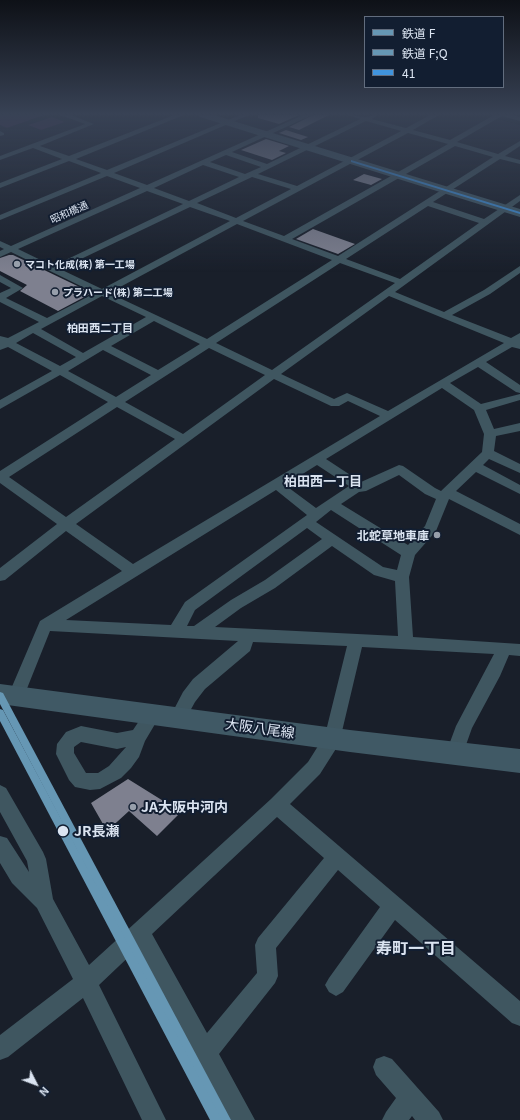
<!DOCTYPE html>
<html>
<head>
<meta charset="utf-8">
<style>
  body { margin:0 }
  #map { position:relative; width:520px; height:1120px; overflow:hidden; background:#191f2a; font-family:Georgia,"Noto Sans JP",serif }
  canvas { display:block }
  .legend { position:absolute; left:364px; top:16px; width:140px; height:72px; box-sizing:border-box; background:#121e31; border:1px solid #626d7e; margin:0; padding:5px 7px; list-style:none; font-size:12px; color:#dbe4f1 }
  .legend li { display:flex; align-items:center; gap:8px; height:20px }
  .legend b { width:20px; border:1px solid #626d7e }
  .north { position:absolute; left:16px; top:1064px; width:40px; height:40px; -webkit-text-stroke:3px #121e31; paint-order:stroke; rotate:132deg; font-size:11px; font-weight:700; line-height:16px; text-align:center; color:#dbe4f1 }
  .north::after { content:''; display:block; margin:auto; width:14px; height:18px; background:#dbe4f1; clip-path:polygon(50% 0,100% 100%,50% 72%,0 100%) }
</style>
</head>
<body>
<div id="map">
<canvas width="520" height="1120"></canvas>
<ul class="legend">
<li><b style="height:5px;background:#6697b4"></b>鉄道 F</li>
<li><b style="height:5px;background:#6697b4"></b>鉄道 F;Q</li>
<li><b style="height:5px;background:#4094de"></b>41</li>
</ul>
<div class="north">N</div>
</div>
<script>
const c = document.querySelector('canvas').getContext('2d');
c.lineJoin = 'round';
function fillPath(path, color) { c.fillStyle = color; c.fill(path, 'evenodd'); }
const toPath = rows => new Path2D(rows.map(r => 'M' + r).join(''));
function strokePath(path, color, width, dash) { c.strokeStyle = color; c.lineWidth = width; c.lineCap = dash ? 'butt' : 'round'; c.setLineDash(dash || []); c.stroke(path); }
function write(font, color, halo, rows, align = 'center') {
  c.font = font + ' Georgia,"Noto Sans JP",serif'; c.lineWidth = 4; c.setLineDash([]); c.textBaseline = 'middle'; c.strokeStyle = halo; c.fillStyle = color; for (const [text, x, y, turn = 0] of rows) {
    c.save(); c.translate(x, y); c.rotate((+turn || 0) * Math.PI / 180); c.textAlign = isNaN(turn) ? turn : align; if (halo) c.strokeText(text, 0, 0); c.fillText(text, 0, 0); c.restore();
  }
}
const green = toPath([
  [0,115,44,115,7,128,0,125],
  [52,117,65,122,41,130,28,125]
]);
const river = toPath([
  [490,115,508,115,520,119,520,125,491,117,490,115]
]);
const building = toPath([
  [258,115,299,115,279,124,258,118],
  [313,115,329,115,299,130,289,127],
  [286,130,308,137,301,140,279,133],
  [266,139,289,146,279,151,286,153,272,160,241,150],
  [364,174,382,179,371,185,353,180],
  [313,229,355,244,338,254,296,239],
  [9,255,13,255,92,293,58,311,20,291,27,285,0,271,0,258],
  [128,779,181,812,157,836,129,811,107,831,91,803]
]);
const street = toPath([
  [60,115,71,115,94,124,40,146,69,156,174,115,184,115,76,159,107,170,240,115,249,115,114,173,147,185,303,115,312,115,232,152,267,164,360,119,348,115,365,117,377,115,372,119,406,128,430,115,439,115,413,130,450,140,494,115,513,115,520,117,520,121,502,116,457,142,498,154,520,141,520,146,505,156,520,160,520,164,500,159,433,202,484,219,520,195,520,201,395,292,444,312,484,290,520,266,520,273,490,294,452,315,511,338,520,333,520,349,512,347,486,362,520,385,520,393,516,392,478,367,450,383,481,404,520,394,520,400,486,410,494,429,520,423,520,431,496,436,494,451,520,464,520,473,489,459,483,465,520,485,520,494,476,472,456,491,520,524,520,535,449,499,436,531,415,555,409,577,413,637,520,644,520,656,509,655,500,676,472,728,461,759,455,761,449,759,446,753,456,726,494,654,362,647,339,744,320,774,290,804,520,1001,520,1026,512,1023,395,920,343,992,336,996,329,992,325,985,329,978,380,907,338,870,276,948,278,976,275,983,219,1054,255,1120,230,1120,138,948,99,985,166,1120,142,1120,83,998,8,1057,0,1060,0,1035,73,979,37,908,12,883,0,863,0,836,7,838,29,872,27,861,0,812,0,785,6,788,43,852,46,859,53,899,89,965,271,799,308,762,325,735,347,646,253,642,250,651,205,689,195,702,184,722,178,724,172,722,170,717,183,692,193,679,238,641,50,631,22,701,16,703,10,701,8,696,40,621,122,571,66,531,5,580,0,581,0,568,57,524,0,483,0,471,108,402,60,375,0,409,0,400,52,371,8,347,0,350,0,336,8,338,39,322,0,302,0,293,11,288,0,282,0,275,23,288,6,298,47,318,95,293,11,252,0,257,0,251,4,249,0,247,0,241,11,246,140,188,107,176,0,220,0,215,101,173,69,161,0,188,0,183,62,159,33,148,0,160,0,156,85,124,60,115],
  [366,121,401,131,297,186,258,174,366,121],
  [408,133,448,144,284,236,243,221,408,133],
  [455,146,493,157,338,256,292,239,455,146],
  [226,155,261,167,245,174,210,162,226,155],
  [203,165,239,177,189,201,154,188,203,165],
  [252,177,291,189,236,218,197,203,252,177],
  [147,191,183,204,53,266,18,249,147,191],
  [428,206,479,223,400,279,346,259,428,206],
  [190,207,230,221,102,289,60,269,190,207],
  [237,224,332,260,207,339,109,293,237,224],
  [340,263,395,283,272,370,216,343,340,263],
  [102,296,146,317,83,353,41,329,102,296],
  [389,296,504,343,388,411,347,393,334,399,281,374,389,296],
  [154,321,200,344,158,370,111,346,154,321],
  [33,333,76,357,60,366,16,343,33,333],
  [209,348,265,375,183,434,125,402,209,348],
  [103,350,151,375,116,397,68,371,103,350],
  [274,379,331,406,339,406,348,401,380,416,133,564,76,524,274,379],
  [442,388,474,410,484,434,482,452,441,491,435,488,403,466,399,465,361,482,326,459,442,388],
  [117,407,175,439,66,517,9,477,117,407],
  [317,465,349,486,316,508,285,485,317,465],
  [399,475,425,494,436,499,425,526,408,545,341,504,359,492,366,491,399,475],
  [276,490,307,515,185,602,171,625,66,620,276,490],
  [331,510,401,555,397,570,383,567,316,522,331,510],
  [307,528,322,539,265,580,231,600,194,626,187,626,195,610,307,528],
  [332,546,374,575,395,581,398,636,215,627,241,608,275,588,332,546],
  [277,817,324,858,258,938,255,945,257,973,207,1033,152,934,277,817],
  [0,131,4,133,4,135,0,136,0,131],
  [153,707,159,709,161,714,145,741,139,757,131,768,121,778,100,789,90,790,75,787,69,780,56,754,57,744,66,732,81,726,117,733,133,730,147,709,153,707],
  [81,742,117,749,126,747,109,766,98,773,86,773,74,753,74,747,81,742],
  [384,1056,392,1059,439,1112,443,1120,415,1120,412,1116,409,1120,382,1120,386,1112,396,1098,376,1075,373,1067,376,1059,384,1056]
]);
const secondary = toPath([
  [199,115,214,115,520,209,520,217,200,117,199,115],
  [0,684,350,730,520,749,520,773,350,752,0,704,0,684]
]);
const bus1 = toPath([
  [351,160,520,212,520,214,351,162,351,160]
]);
const rail1 = toPath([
  [0,692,3,693,231,1120,219,1120,0,704,0,692]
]);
const rail2 = toPath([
  [0,709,3,710,222,1120,210,1120,0,721,0,709]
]);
const markers = [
  [17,264,4,"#979fab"],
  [55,292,4,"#979fab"],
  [437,535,4,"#979fab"],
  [133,807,4,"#979fab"],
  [63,831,6,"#dbe4f1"]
];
const farStreetnames = [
  ["昭和橋通",69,212,-24]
];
const farPoinames = [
  ["マコト化成(株) 第一工場",25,264],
  ["プラハード(株) 第二工場",63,292]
];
const farNeighbourhoodnames = [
  ["柏田西二丁目",100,328]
];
const poiNames = [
  ["北蛇草地車庫",429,535]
];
const neighbourhoodNames = [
  ["柏田西一丁目",323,481]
];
const nearStreetnames = [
  ["大阪八尾線",260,728,8]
];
const nearPoinames = [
  ["JA大阪中河内",141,807]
];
const nearStopnames = [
  ["JR長瀬",74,831]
];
const nearNeighbourhoodnames = [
  ["寿町一丁目",416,948]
];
fillPath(green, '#492854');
fillPath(river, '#031112');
fillPath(building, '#7e808f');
fillPath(street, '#3f5660');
fillPath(secondary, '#405965');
fillPath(bus1, '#4094de');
fillPath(rail1, '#6697b4');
fillPath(rail2, '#6697b4');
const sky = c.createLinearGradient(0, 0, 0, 272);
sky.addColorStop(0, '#0e1117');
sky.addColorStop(0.42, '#384255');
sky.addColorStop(1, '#38425500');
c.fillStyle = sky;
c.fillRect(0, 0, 520, 272);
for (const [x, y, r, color] of markers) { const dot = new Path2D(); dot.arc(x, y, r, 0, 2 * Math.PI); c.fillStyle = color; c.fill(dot); strokePath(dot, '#121e31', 1.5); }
write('10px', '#dbe4f1', '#121e31', farStreetnames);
write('bold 10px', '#dbe4f1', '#121e31', farPoinames, 'left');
write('bold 11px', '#dbe4f1', '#121e31', farNeighbourhoodnames);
write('bold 12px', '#dbe4f1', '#121e31', poiNames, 'right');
write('bold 13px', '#dbe4f1', '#121e31', neighbourhoodNames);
write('14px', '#dbe4f1', '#121e31', nearStreetnames);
write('bold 14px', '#dbe4f1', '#121e31', nearPoinames, 'left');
write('bold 14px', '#dbe4f1', '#121e31', nearStopnames, 'left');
write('bold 16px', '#dbe4f1', '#121e31', nearNeighbourhoodnames);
</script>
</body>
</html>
